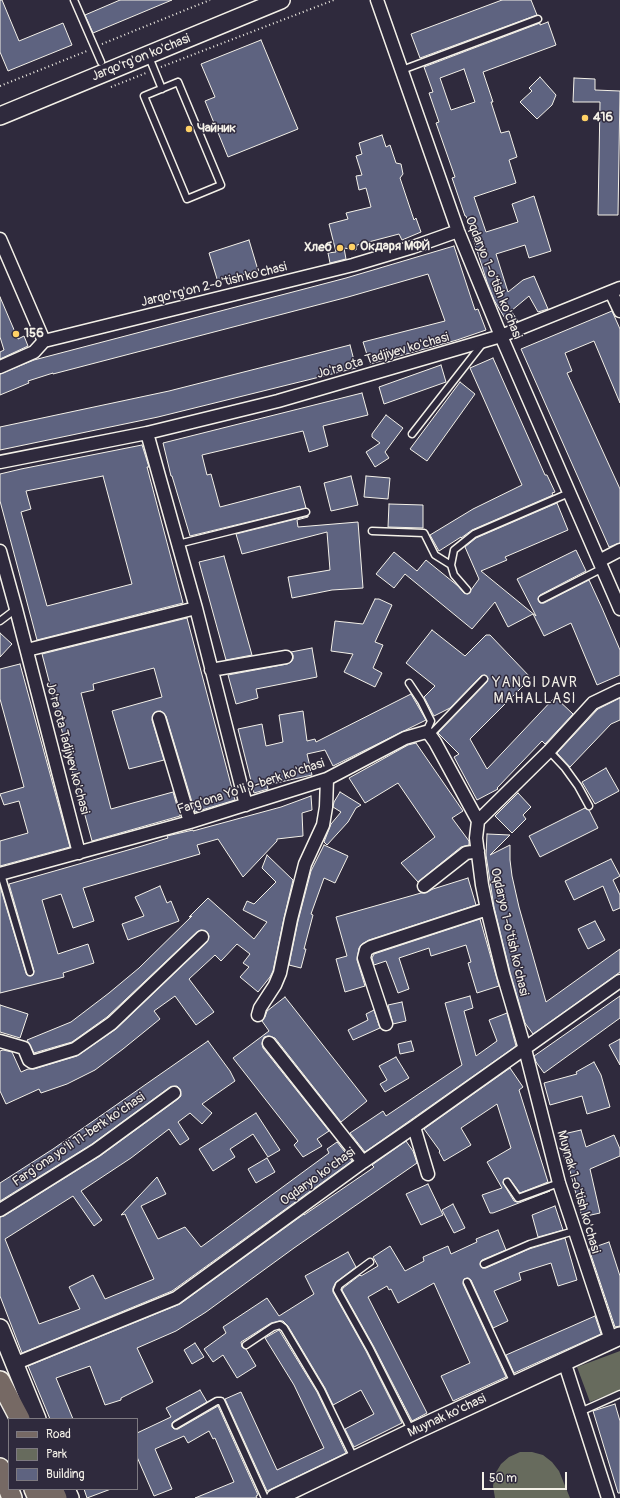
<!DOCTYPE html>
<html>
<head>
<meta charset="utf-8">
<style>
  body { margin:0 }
  #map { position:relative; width:620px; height:1498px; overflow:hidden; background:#2f2a3d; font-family:Pangolin,sans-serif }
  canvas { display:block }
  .legend { position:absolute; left:8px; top:1418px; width:130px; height:72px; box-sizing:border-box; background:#2f2a3d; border:1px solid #7e7a81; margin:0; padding:5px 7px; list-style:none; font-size:12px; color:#f4f1e8 }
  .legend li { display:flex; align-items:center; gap:8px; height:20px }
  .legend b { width:20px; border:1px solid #7e7a81 }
  .scale { position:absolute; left:482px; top:1472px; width:85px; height:18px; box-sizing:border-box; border:2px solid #f4f1e8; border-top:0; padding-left:5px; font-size:12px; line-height:14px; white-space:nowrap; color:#f4f1e8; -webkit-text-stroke:3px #2f2a3d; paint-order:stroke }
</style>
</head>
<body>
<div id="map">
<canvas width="620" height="1498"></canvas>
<ul class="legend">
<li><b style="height:5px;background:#766964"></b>Road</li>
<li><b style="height:11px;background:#676b5d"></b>Park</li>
<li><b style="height:11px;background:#5e6380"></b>Building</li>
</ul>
<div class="scale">50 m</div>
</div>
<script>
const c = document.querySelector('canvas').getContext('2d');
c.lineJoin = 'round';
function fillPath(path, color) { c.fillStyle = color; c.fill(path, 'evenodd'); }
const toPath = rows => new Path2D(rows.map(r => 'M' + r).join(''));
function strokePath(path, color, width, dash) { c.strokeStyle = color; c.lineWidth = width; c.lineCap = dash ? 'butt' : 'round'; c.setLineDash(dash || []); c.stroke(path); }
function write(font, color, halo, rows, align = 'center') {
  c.font = font + ' Pangolin,sans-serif'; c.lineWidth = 3; c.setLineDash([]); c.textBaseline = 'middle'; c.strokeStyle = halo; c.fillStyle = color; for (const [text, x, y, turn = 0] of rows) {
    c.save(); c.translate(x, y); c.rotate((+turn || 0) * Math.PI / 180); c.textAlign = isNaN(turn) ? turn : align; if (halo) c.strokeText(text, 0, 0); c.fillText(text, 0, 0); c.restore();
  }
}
const green = toPath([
  [620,1351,620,1390,590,1402,577,1367],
  [520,1452,532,1452,543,1455,552,1462,559,1471,570,1498,495,1498,493,1486,495,1474,501,1464,509,1457]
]);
const building = toPath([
  [0,0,2,0,19,41,63,23,72,45,8,71,0,52,0,0],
  [120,0,172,0,93,33,85,15,120,0],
  [502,0,531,0,537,15,420,58,411,34,502,0],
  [548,22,556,45,483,72,493,102,491,102,501,133,509,131,517,157,509,160,516,183,474,197,486,232,518,222,512,204,534,196,551,251,529,258,525,245,496,254,508,292,523,280,534,276,548,309,538,312,529,296,511,311,518,321,509,325,494,300,487,282,466,216,465,216,452,178,455,177,436,123,439,122,429,93,433,92,424,67,540,23,540,25,548,22],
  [464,69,475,102,451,110,440,78,464,69],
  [261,40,298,129,228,157,205,101,215,97,201,64,261,40],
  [540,77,556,95,552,105,537,119,520,102,532,91,529,88,540,77],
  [574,78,595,79,595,90,620,91,618,215,598,215,600,102,573,102,574,78],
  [382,135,386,147,390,145,396,163,401,164,403,174,400,178,414,220,416,218,421,232,402,240,399,234,357,245,356,250,344,248,346,259,330,263,328,253,336,252,329,224,348,219,346,213,371,207,366,188,359,190,356,176,362,175,356,156,362,154,359,143,382,135],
  [249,240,258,270,218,282,209,253,249,240],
  [454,246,475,310,478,309,486,330,457,340,370,364,363,342,445,321,428,274,348,297,53,374,53,373,28,381,29,383,0,395,0,374,34,360,346,278,454,246],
  [0,297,18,339,24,336,28,346,0,359,0,352,4,350,0,337,0,297],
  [612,311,620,329,620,403,594,341,565,353,572,371,567,373,620,489,620,543,609,547,521,349,612,311],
  [350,345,356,368,158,417,0,450,0,427,169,391,350,345],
  [493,358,545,475,547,475,555,492,552,493,553,495,472,530,461,538,461,537,439,551,430,535,473,509,522,485,470,368,493,358],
  [441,365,446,382,384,404,379,387,441,365],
  [460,382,475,394,427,461,410,449,460,382],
  [362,393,368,415,323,426,328,446,309,452,303,431,202,455,207,475,211,474,220,507,300,486,306,508,190,536,172,476,171,476,163,443,362,393],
  [386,415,403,428,385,452,389,458,375,467,366,452,380,443,372,437,372,434,386,415],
  [142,445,149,467,147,467,183,603,37,640,0,501,0,474,21,469,142,445],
  [103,476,132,584,47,606,21,512,31,509,26,491,103,476],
  [351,476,358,505,331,511,324,483,351,476],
  [366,476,390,478,388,499,364,497,366,476],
  [557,503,568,530,505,557,507,560,481,571,536,616,517,579,576,550,586,571,540,595,538,599,540,603,544,603,589,580,602,608,620,650,620,675,597,685,571,623,544,636,533,614,508,627,495,602,472,629,405,574,394,588,376,574,394,552,417,571,426,560,458,586,464,593,468,594,479,579,465,547,476,538,557,503],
  [389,504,423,505,423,528,388,527,389,504],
  [308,516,308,517,297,520,298,527,358,522,363,588,332,590,292,598,288,577,330,570,327,532,242,554,236,534,308,516],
  [224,556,252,655,226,660,199,562,224,556],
  [375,599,379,599,392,605,375,642,383,645,373,668,382,673,375,687,344,672,353,654,331,651,335,621,363,624,375,599],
  [187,618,235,800,195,812,166,716,161,711,154,713,152,720,164,760,129,769,112,711,162,697,154,668,93,684,94,690,81,693,111,809,173,792,180,816,92,841,83,808,82,808,42,654,187,618],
  [432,630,465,656,486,635,490,635,531,678,470,739,487,769,555,697,573,714,545,744,542,741,497,788,498,789,477,800,454,757,459,754,438,733,487,682,488,678,485,675,481,676,450,708,434,716,424,697,435,686,406,663,432,630],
  [0,633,12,644,0,657,0,633],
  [312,648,317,677,256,689,258,698,236,704,228,675,287,664,291,662,293,659,293,655,291,652,312,648],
  [20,664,70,847,0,866,0,841,28,833,19,801,4,805,0,794,24,787,0,699,0,669,20,664],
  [411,694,426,720,333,766,325,750,307,754,312,775,267,785,268,789,254,793,238,729,262,724,266,746,283,742,279,715,303,711,307,741,315,739,316,742,411,694],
  [620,698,620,720,611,724,570,767,557,753,598,709,620,698],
  [416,743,463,811,452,818,469,841,469,845,461,847,418,882,401,863,435,837,398,783,365,803,349,778,408,745,416,743],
  [606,768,619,791,595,804,582,782,606,768],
  [340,792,361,805,356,808,348,822,327,845,324,842,331,824,341,812,333,807,334,802,340,792],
  [518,793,531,807,523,815,526,819,512,833,495,816,518,793],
  [311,796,312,810,302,813,303,836,277,839,277,841,243,877,218,839,197,845,200,854,83,888,94,921,73,928,61,894,42,900,58,954,88,944,94,963,63,973,64,977,0,993,0,886,26,973,27,975,31,976,33,975,34,971,9,884,142,846,168,838,167,836,193,830,193,831,281,807,311,796],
  [585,808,589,810,598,828,540,857,529,836,585,808],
  [487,834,510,835,490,855,510,845,510,860,512,876,519,907,546,1002,620,949,620,972,533,1034,525,1023,510,972,494,907,486,855,487,834],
  [324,845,348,856,335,883,324,878,311,914,313,915,304,949,306,949,301,968,289,965,298,921,311,871,324,845],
  [267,855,293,880,284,918,273,971,270,977,258,992,240,977,249,967,243,963,250,954,237,944,221,961,215,955,189,979,214,1012,196,1025,175,996,154,1011,160,1019,123,1049,95,1070,67,1084,41,1093,39,1089,6,1104,0,1091,0,1051,3,1050,12,1052,21,1072,28,1069,34,1069,77,1056,116,1029,207,942,209,936,207,932,201,930,197,932,107,1017,72,1042,34,1053,27,1040,71,1022,109,993,139,968,192,916,189,917,208,898,254,939,267,922,243,910,247,901,254,904,276,882,262,868,267,855],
  [611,859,620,876,613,880,620,895,620,908,613,911,603,886,574,900,565,881,611,859],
  [468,878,476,905,369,940,362,944,359,948,357,960,365,986,345,992,336,959,347,956,336,917,421,893,425,893,433,889,468,878],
  [160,886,167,903,171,901,179,921,128,940,122,924,144,916,135,897,160,886],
  [480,919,499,986,477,993,468,963,471,962,466,945,431,956,429,948,399,958,409,989,398,993,386,961,374,965,372,958,374,954,480,919],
  [595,921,605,940,588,949,578,929,595,921],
  [470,996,473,1008,464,1011,476,1056,497,1041,489,1020,507,1013,516,1046,365,1152,350,1133,383,1111,386,1116,462,1065,445,1003,470,996],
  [620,996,620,1018,544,1073,536,1062,534,1056,620,996],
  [285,997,367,1101,341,1122,275,1038,268,1036,264,1037,262,1044,263,1048,329,1131,317,1139,322,1146,303,1157,294,1145,298,1141,233,1058,269,1031,262,1021,265,1017,267,1011,285,997],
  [402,1002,406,1021,393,1024,388,1005,402,1002],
  [0,1005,28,1014,20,1038,0,1032,0,1005],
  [374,1010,380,1028,353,1040,348,1030,368,1020,366,1014,374,1010],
  [620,1039,620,1065,609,1045,620,1039],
  [208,1041,230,1071,235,1081,202,1104,212,1113,202,1124,190,1113,178,1122,189,1139,180,1145,169,1129,131,1158,81,1191,102,1220,94,1226,73,1196,5,1239,39,1324,80,1309,69,1287,93,1275,105,1299,154,1279,125,1214,121,1215,157,1177,166,1194,141,1206,158,1239,185,1227,201,1247,329,1153,327,1149,337,1142,352,1161,172,1291,22,1353,0,1296,0,1217,4,1216,100,1156,178,1099,181,1096,180,1089,177,1086,170,1087,92,1144,0,1201,0,1183,53,1149,208,1041],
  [411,1041,414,1051,400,1054,398,1044,411,1041],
  [396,1057,409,1078,385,1092,380,1084,387,1080,379,1066,396,1057],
  [594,1062,601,1075,610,1107,587,1114,582,1096,550,1105,544,1083,577,1074,576,1072,594,1062],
  [510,1068,523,1087,519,1090,548,1182,520,1193,509,1178,504,1179,503,1183,514,1201,517,1202,550,1191,493,1213,490,1213,482,1195,502,1188,487,1162,511,1148,497,1104,461,1128,471,1145,444,1161,439,1152,440,1151,424,1129,510,1068],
  [256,1113,280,1150,268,1157,253,1134,230,1149,235,1157,213,1171,199,1149,256,1113],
  [581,1130,586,1147,614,1135,620,1149,620,1156,590,1169,600,1213,582,1217,567,1159,565,1160,559,1135,581,1130],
  [406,1141,413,1151,417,1163,294,1248,206,1312,176,1331,137,1348,153,1382,121,1398,121,1400,105,1405,90,1366,56,1378,73,1419,50,1419,28,1366,180,1304,304,1214,304,1215,370,1170,374,1167,372,1165,406,1141],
  [267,1158,275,1172,256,1183,248,1169,267,1158],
  [428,1184,443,1215,421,1225,406,1194,428,1184],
  [453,1204,465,1228,454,1233,442,1210,453,1204],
  [555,1206,563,1230,538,1237,532,1215,555,1206],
  [498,1230,506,1250,482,1260,480,1264,482,1268,486,1268,529,1249,565,1238,577,1280,558,1286,551,1263,519,1273,521,1280,494,1291,508,1321,493,1328,471,1280,468,1278,464,1279,463,1284,506,1377,453,1401,441,1376,470,1363,434,1283,398,1303,391,1289,389,1290,387,1286,368,1297,427,1413,412,1421,374,1347,342,1290,343,1288,360,1275,361,1276,378,1266,373,1257,390,1246,405,1271,424,1261,423,1257,448,1246,451,1254,477,1242,476,1239,498,1230],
  [609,1242,620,1276,620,1326,615,1327,589,1249,609,1242],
  [348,1252,356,1267,336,1282,333,1288,333,1292,366,1351,402,1423,354,1447,345,1429,374,1414,361,1390,333,1405,325,1388,288,1326,283,1321,279,1321,271,1323,241,1342,242,1347,246,1349,256,1366,237,1378,223,1355,213,1362,204,1349,226,1333,223,1327,267,1298,279,1316,314,1294,305,1276,348,1252],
  [595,1316,601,1334,514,1373,506,1355,595,1316],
  [279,1330,317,1392,346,1453,267,1491,225,1399,241,1392,277,1470,324,1448,294,1385,265,1338,279,1330],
  [195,1343,204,1357,192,1364,184,1350,195,1343],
  [200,1390,207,1402,174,1421,172,1423,172,1427,174,1429,178,1429,218,1406,258,1495,256,1496,257,1498,195,1498,234,1482,215,1438,213,1439,209,1431,188,1443,184,1436,155,1449,172,1489,154,1496,137,1457,137,1433,171,1417,166,1408,200,1390],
  [615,1404,620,1421,620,1493,618,1493,593,1411,615,1404],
  [84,1489,111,1489,87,1498,84,1489]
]);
const path = toPath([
  [102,44,210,0],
  [161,67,334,0],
  [0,86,87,51],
  [111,87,146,73]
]);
const lane = toPath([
  [74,0,101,62],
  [149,57,162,89],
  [402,70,538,19],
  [178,82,221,185,187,199,144,96,178,82],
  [412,434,483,343],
  [372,531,424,533,435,555,451,565],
  [178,544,306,512],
  [467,590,454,575,451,565,454,550,474,534,569,493],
  [542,599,603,568],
  [0,621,16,609],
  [409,683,421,701,431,721,426,732],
  [430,735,484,679],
  [549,751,565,768,578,786,589,806],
  [1,874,30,972],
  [507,1182,518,1198,559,1183],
  [370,1262,339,1285,337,1290,370,1349,411,1430],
  [484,1264,530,1244,574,1231],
  [467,1282,514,1383],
  [246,1345,273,1327,280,1325,284,1328,321,1390,354,1458],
  [580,1412,620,1394],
  [176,1425,217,1401,221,1401,265,1498]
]);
const street = toPath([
  [377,0,458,231,501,336,620,609],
  [0,239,44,341],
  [611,292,620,311],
  [0,367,34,352,44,341,353,265,413,247,458,231],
  [147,433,196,608,246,805],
  [0,462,147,433,278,401,501,336,620,288],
  [0,551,16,609,79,853],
  [599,561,620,550],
  [27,650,196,608],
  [211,670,286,657],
  [159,718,190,822],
  [0,874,190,822,327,779,405,738,426,732,430,735,435,742,478,821],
  [424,886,466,853,478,851],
  [258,1015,260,1008,275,985,280,973,291,919,305,864,323,825,326,807,327,779],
  [386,1024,364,958,366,950,371,947,487,909],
  [0,1041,24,1048,29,1060,32,1062,75,1049,112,1023,202,937],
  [269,1043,363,1162],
  [414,1127,428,1174],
  [0,1210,96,1150,174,1093],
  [611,1340,559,1183,525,1049,503,974,487,909,482,885,476,838,478,821,549,751,593,703,620,690],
  [564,1361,608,1498],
  [14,1364,176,1298,363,1162,414,1127,620,981]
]);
const secondary = toPath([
  [0,116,281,0],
  [0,1328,37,1419],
  [66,1489,70,1498],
  [275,1498,412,1432,620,1336]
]);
const primary = toPath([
  [0,1381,20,1419],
  [0,1468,12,1498],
  [34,1489,38,1498],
  [53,1489,57,1498]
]);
const markers = [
  [585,118,4,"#ffd166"],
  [189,129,4,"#ffd166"],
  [352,247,4,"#ffd166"],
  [340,248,4,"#ffd166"],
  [16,334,4,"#ffd166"]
];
const streetNames = [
  ["Jarqo'rg'on ko'chasi",141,58,-22],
  ["Oqdaryo 1-o'tish ko'chasi",493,278,68],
  ["Jarqo'rg'on 2-o'tish ko'chasi",214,285,-14],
  ["Jo'ra ota Tadjiyev ko'chasi",383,356,-16],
  ["Jo'ra ota Tadjiyev ko'chasi",67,748,75],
  ["Farg'ona Yo'li 9-berk ko'chasi",251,787,-18],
  ["Oqdaryo 1-o'tish ko'chasi",509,932,77],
  ["Farg'ona yo'li 11-berk ko'chasi",79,1140,-34],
  ["Oqdaryo ko'chasi",318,1177,-36],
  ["Muynak 1-o'tish ko'chasi",578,1192,74],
  ["Muynak ko'chasi",447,1416,-25]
];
const poiNames = [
  ["416",593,118],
  ["Чайник",197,129],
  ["Окдаря МФЙ",360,247],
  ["Хлеб",332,248,"right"],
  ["156",24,334]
];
const neighbourhoodNames = [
  ["YANGI DAVR",535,683],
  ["MAHALLASI",535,699]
];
fillPath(green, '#676b5d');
fillPath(building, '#5e6380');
strokePath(building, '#f4f1e8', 1);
strokePath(lane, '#f4f1e8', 9);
strokePath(street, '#f4f1e8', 15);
strokePath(secondary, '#f4f1e8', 20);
strokePath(primary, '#f4f1e8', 22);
strokePath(path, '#f4f1e8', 2, [1, 3]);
strokePath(lane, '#2f2a3d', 6);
strokePath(street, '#2f2a3d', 12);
strokePath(secondary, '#2f2a3d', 17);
strokePath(primary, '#766964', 19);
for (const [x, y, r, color] of markers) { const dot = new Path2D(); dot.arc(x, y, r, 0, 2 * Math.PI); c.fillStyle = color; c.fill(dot); strokePath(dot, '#2f2a3d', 1.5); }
write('13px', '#f4f1e8', '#2f2a3d', streetNames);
write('bold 13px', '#f4f1e8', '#2f2a3d', poiNames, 'left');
c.letterSpacing = '1px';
write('14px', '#f4f1e8', '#2f2a3d', neighbourhoodNames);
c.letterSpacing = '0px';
</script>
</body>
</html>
